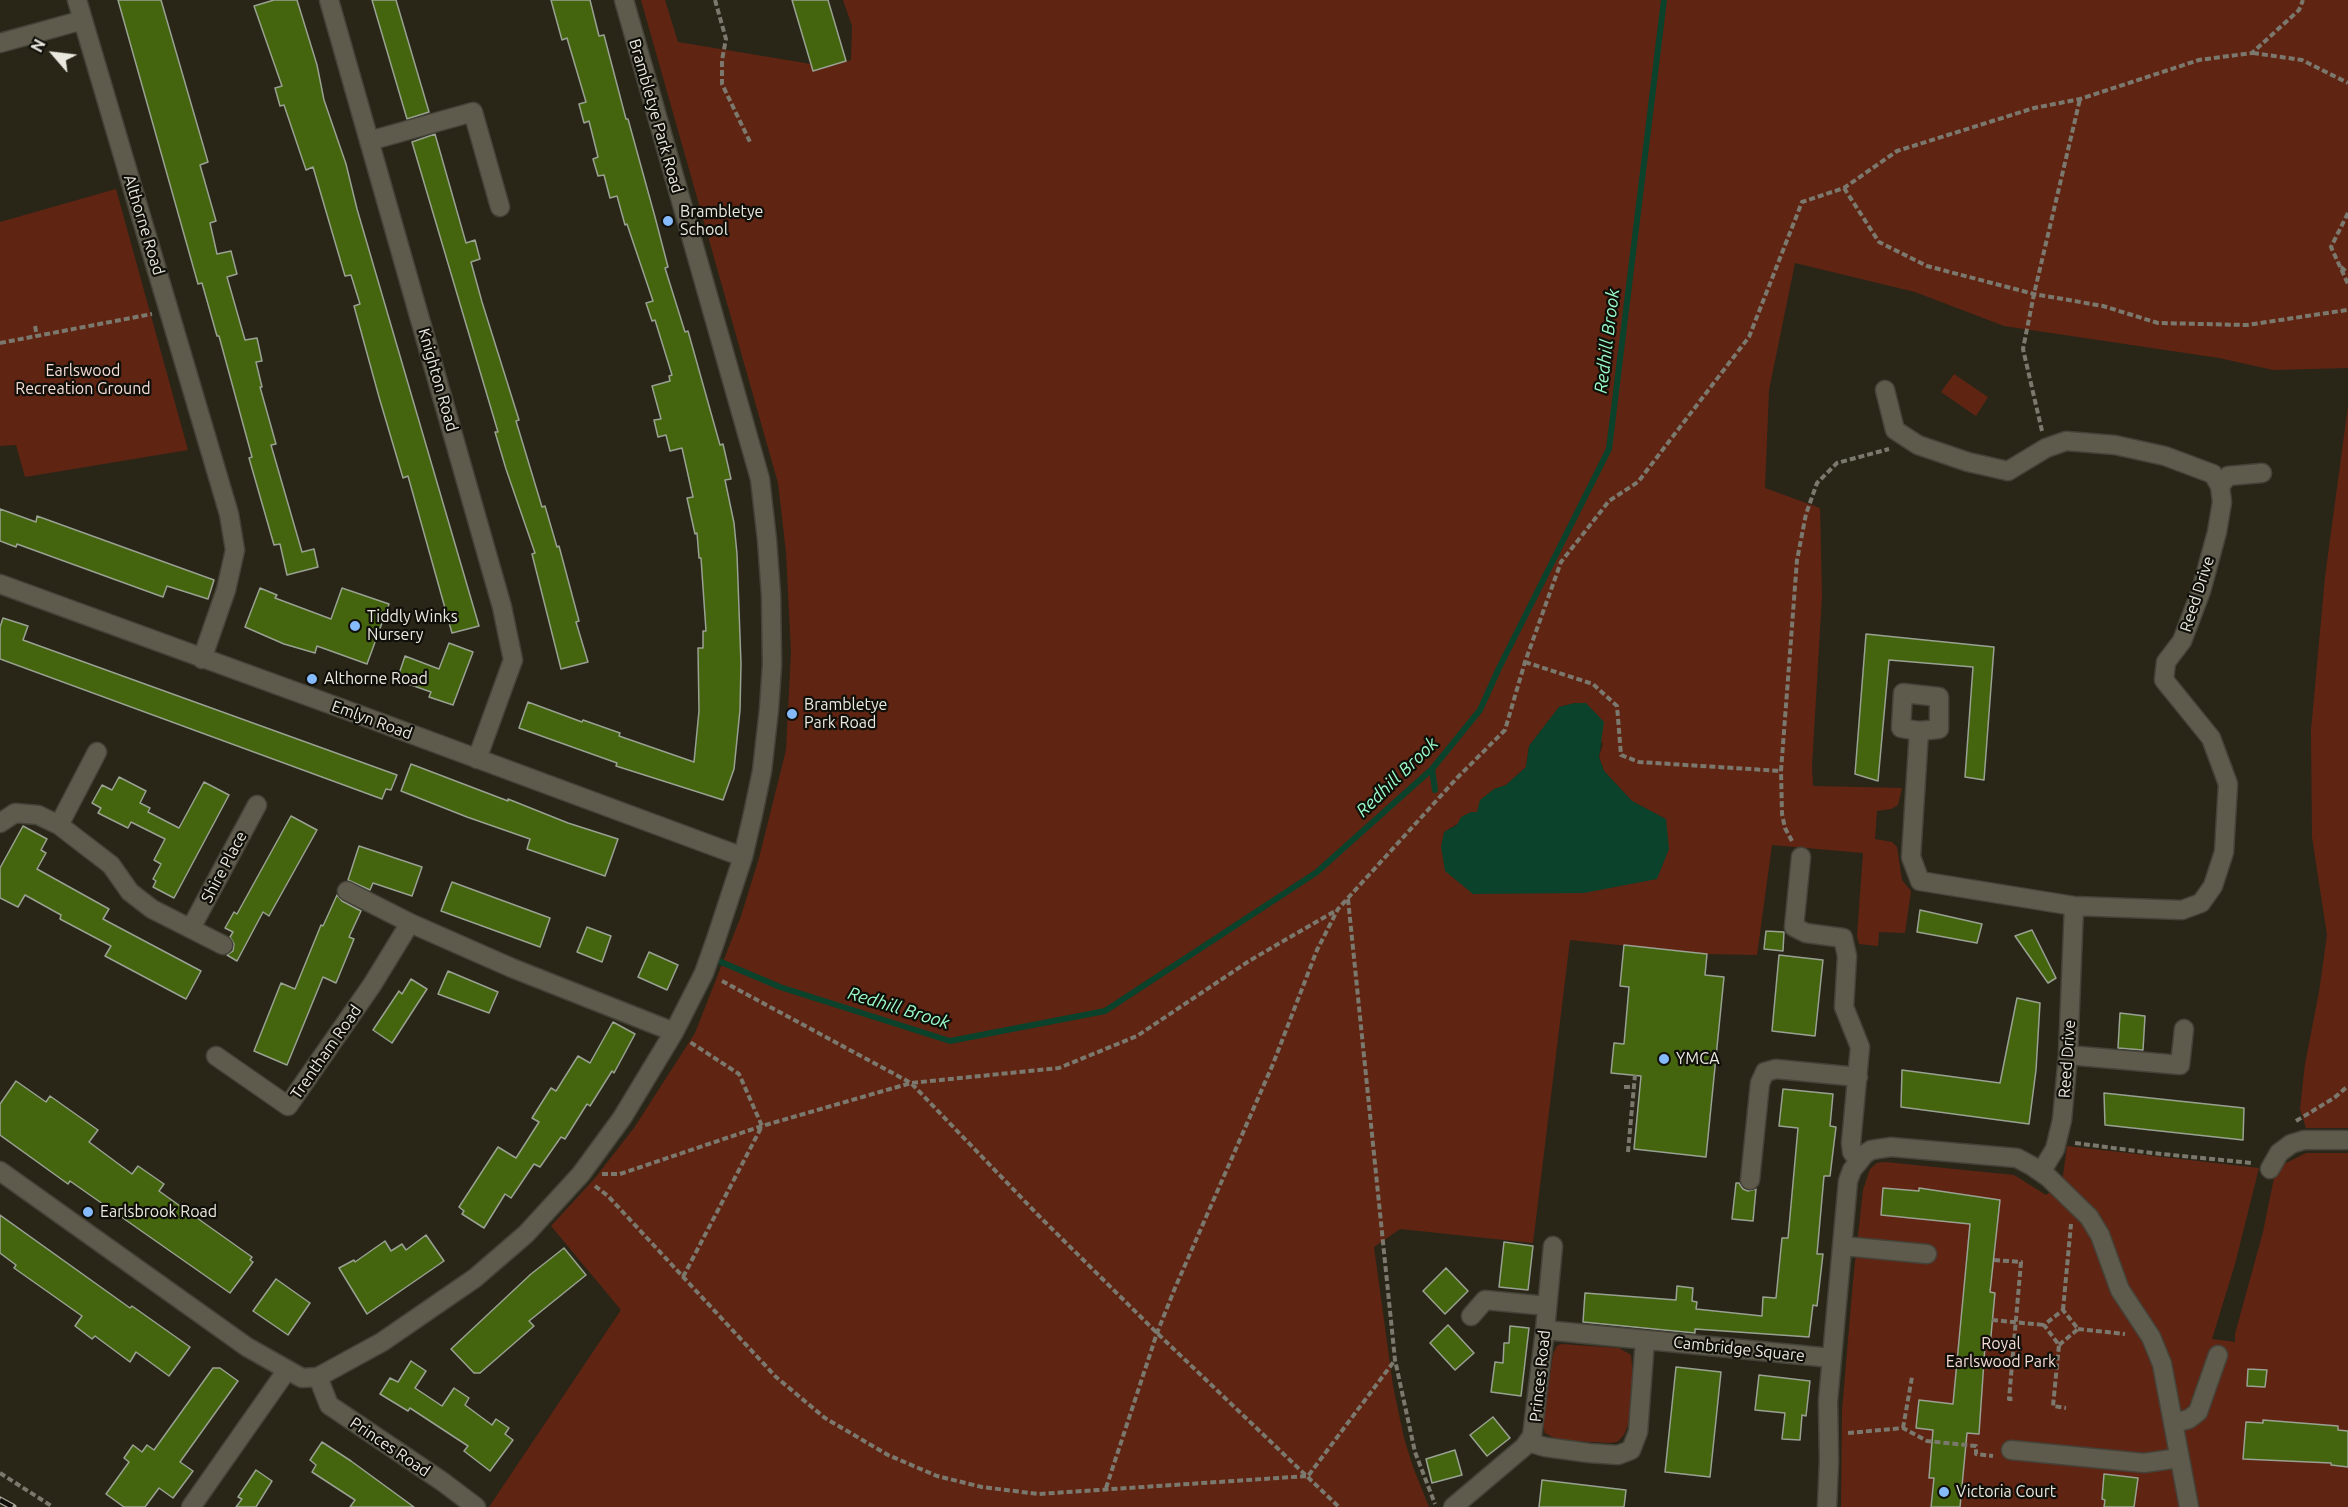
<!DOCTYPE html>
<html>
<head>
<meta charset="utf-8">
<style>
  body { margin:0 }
  #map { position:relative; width:2348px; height:1507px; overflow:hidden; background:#292618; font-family:Ubuntu,sans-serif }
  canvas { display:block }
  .north { position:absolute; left:24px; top:24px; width:60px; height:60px; -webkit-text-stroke:4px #100f09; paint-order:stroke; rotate:298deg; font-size:16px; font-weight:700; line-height:24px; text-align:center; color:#eae9e0 }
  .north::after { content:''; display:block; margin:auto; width:21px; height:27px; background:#eae9e0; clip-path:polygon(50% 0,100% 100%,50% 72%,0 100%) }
</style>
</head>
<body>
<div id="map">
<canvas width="2348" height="1507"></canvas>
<div class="north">N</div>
</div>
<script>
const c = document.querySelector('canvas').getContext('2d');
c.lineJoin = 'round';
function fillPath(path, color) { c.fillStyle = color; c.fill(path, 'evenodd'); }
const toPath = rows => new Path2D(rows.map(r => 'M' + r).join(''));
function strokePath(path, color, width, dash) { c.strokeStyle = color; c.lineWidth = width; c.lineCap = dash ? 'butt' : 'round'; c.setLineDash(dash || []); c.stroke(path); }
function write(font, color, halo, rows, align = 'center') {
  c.font = font + ' Ubuntu,sans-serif'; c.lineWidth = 4.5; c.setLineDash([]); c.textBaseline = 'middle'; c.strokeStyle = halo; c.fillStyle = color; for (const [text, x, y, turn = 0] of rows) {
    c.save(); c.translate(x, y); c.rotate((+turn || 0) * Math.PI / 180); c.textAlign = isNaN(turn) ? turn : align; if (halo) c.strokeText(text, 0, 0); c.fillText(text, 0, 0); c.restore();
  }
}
const green = toPath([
  [641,0,665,0,678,42,811,64,813,71,851,60,852,26,843,0,2348,0,2348,368,2273,370,2219,358,2004,326,1915,292,1795,263,1769,390,1765,488,1820,508,1822,596,1812,766,1813,786,1902,788,1898,805,1891,809,1877,811,1875,839,1892,842,1897,847,1902,880,1911,891,1905,933,1879,932,1878,946,1859,944,1857,936,1863,853,1772,845,1757,955,1707,954,1570,940,1533,1243,1400,1229,1374,1247,1393,1386,1404,1438,1413,1467,1429,1507,489,1507,621,1310,551,1226,595,1178,634,1128,695,1033,741,916,759,858,786,750,791,652,786,552,778,483],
  [1575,703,1603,744,1599,757,1604,771,1632,801,1665,819,1444,835,1444,832,1477,812,1494,789,1506,785,1526,767,1529,746,1559,707],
  [116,189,188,450,25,477,16,445,0,446,0,222],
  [1954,374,1988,397,1976,416,1941,392],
  [2348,406,2348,1128,2306,1128,2300,1109,2305,1064,2319,992,2327,935,2312,837,2311,730,2325,577],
  [2067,1146,2259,1168,2235,1264,2212,1339,2235,1342,2235,1334,2263,1232,2276,1168,2306,1153,2348,1153,2348,1507,1841,1507,1842,1411,1853,1281,1863,1190,1870,1169,1877,1163,1885,1162,2014,1175,2046,1195,2062,1183],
  [1561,1344,1619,1348,1631,1355,1633,1376,1629,1422,1624,1435,1617,1442,1610,1443,1558,1440,1545,1433,1543,1426,1553,1354,1557,1346]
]);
const water = toPath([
  [1575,703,1586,703,1604,722,1599,757,1604,771,1632,801,1666,819,1669,849,1657,879,1584,893,1473,894,1445,871,1441,847,1444,832,1457,825,1461,817,1471,812,1477,812,1480,800,1494,789,1506,785,1526,767,1529,746,1559,707]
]);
const stream = toPath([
  [1432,769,1435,790],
  [721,962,780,987,950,1041,1105,1011,1317,872,1432,769,1480,710,1499,668,1609,449,1664,0]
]);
const building = toPath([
  [118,0,161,0,208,162,200,165,216,221,210,223,217,254,231,251,237,274,227,277,245,340,257,338,262,361,256,362,262,387,260,387,276,444,271,445,302,552,314,549,318,567,287,575,280,544,274,545,249,458,252,457,219,336,217,336,202,283,198,284,118,0],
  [274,0,297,0,317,65,324,100,346,164,357,209,479,626,452,633,408,476,403,478,379,397,354,306,360,304,351,275,345,276,313,167,306,170,284,105,280,106,275,88,282,86,254,6,274,0],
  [372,0,396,0,429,112,407,119,372,0],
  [551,0,590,0,599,36,604,35,626,119,628,119,655,217,668,267,665,268,685,332,688,331,720,445,723,444,731,479,725,480,734,523,737,554,741,664,740,710,734,769,723,800,616,766,617,763,519,728,528,702,582,722,583,720,620,733,619,736,694,762,699,711,698,648,703,648,703,631,706,631,701,558,699,558,697,533,695,534,687,498,693,497,682,448,670,451,666,435,658,437,654,420,661,419,652,386,670,381,669,376,672,375,655,320,652,321,646,303,653,301,627,224,625,225,617,196,610,198,604,175,598,176,593,159,598,157,589,121,584,123,579,104,586,102,567,38,562,40,551,0],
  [792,0,828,0,846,61,813,71,792,0],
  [435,134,466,243,475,240,480,259,471,262,482,302,519,420,516,421,542,507,545,506,557,547,559,546,579,621,576,622,588,662,561,669,532,554,535,553,506,469,495,432,498,432,412,142,435,134],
  [0,509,36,522,37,516,214,580,208,599,167,586,163,597,17,544,16,547,0,541,0,509],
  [260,588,277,595,275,598,331,619,342,588,389,604,367,664,317,646,315,653,284,644,245,627,260,588],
  [3,618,28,626,23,640,397,775,391,790,386,789,382,799,0,659,0,627,3,618],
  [1866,634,1994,647,1984,780,1965,777,1973,667,1889,660,1878,781,1855,774,1866,634],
  [449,643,473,652,453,705,429,697,431,692,397,680,405,656,439,669,449,643],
  [411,764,508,801,508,799,568,823,618,839,605,876,527,849,530,839,467,817,401,791,411,764],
  [119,777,146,791,140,803,150,808,148,812,179,828,204,782,229,795,174,898,153,887,156,881,153,879,161,864,154,860,165,839,131,822,128,828,98,813,101,808,92,803,102,785,112,790,119,777],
  [291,816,317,830,269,916,263,912,237,961,227,955,233,951,234,944,230,937,233,932,225,928,234,912,237,914,291,816],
  [23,826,47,839,41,850,46,853,37,869,109,909,103,919,201,971,186,999,105,956,111,946,60,919,61,915,25,895,18,907,0,898,0,868,23,826],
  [359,846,422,867,412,896,373,883,370,890,348,880,359,846],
  [452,882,550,918,540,947,441,911,452,882],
  [337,895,342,901,361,911,349,937,354,939,336,983,323,977,287,1065,254,1051,281,983,295,989,321,925,323,926,337,895],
  [1920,910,1982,924,1977,943,1917,932,1920,910],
  [587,927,611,936,602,962,577,952,587,927],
  [2032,930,2056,978,2048,983,2015,936,2032,930],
  [1766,931,1784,932,1783,951,1764,949,1766,931],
  [1624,945,1707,954,1705,975,1724,977,1706,1157,1634,1149,1641,1076,1611,1073,1614,1043,1624,1044,1629,987,1620,986,1624,945],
  [649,952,678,965,667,990,638,977,649,952],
  [1779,955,1823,960,1815,1036,1772,1031,1779,955],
  [448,971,498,992,489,1013,438,994,448,971],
  [411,979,427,989,392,1043,373,1030,399,991,402,994,411,979],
  [2017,998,2040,1003,2036,1070,2029,1124,1901,1107,1902,1070,2000,1083,2017,998],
  [2120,1013,2145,1016,2143,1050,2118,1048,2120,1013],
  [613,1022,635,1034,614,1073,612,1071,590,1106,587,1104,565,1139,561,1137,540,1167,534,1164,511,1198,505,1194,484,1228,462,1214,464,1211,459,1207,498,1147,516,1158,539,1122,532,1118,551,1088,556,1091,578,1056,590,1063,613,1022],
  [16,1081,46,1102,50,1096,98,1130,89,1142,132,1174,138,1166,164,1184,159,1191,252,1257,250,1260,253,1262,230,1293,70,1181,68,1184,0,1135,0,1104,16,1081],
  [1783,1089,1833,1094,1830,1126,1836,1127,1830,1176,1824,1176,1817,1254,1823,1254,1817,1306,1813,1305,1809,1337,1695,1329,1695,1333,1583,1322,1585,1293,1676,1300,1677,1286,1693,1288,1692,1301,1697,1302,1696,1309,1762,1316,1763,1297,1776,1298,1782,1238,1788,1238,1798,1128,1779,1126,1783,1089],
  [2104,1093,2244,1108,2243,1140,2105,1125,2104,1093],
  [1736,1183,1739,1183,1743,1189,1748,1191,1756,1189,1753,1221,1732,1219,1736,1183],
  [1883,1188,1919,1191,1919,1188,2000,1200,1990,1292,1995,1293,1990,1346,1985,1346,1979,1434,1967,1433,1960,1507,1931,1507,1934,1478,1929,1478,1933,1430,1916,1428,1919,1400,1953,1404,1970,1224,1881,1215,1883,1188],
  [0,1215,130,1308,132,1306,190,1347,169,1376,136,1352,130,1362,95,1336,92,1339,75,1326,82,1316,14,1268,16,1265,0,1253,0,1215],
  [426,1235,444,1261,367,1314,339,1268,354,1260,355,1262,385,1241,391,1251,402,1244,406,1250,426,1235],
  [1504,1242,1533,1246,1528,1290,1499,1287,1504,1242],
  [564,1248,586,1275,529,1321,534,1326,480,1373,474,1373,451,1349,531,1274,564,1248],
  [1446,1268,1468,1291,1445,1314,1423,1291,1446,1268],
  [276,1279,310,1303,288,1335,253,1311,276,1279],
  [1448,1325,1474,1353,1455,1370,1430,1343,1448,1325],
  [1510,1326,1529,1328,1521,1396,1491,1392,1495,1362,1503,1363,1504,1343,1509,1343,1510,1326],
  [411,1361,426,1371,415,1388,442,1406,454,1388,469,1398,465,1405,492,1425,496,1419,509,1428,505,1434,513,1440,490,1471,464,1451,468,1446,410,1408,408,1411,380,1394,390,1378,398,1382,411,1361],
  [1676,1367,1721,1372,1710,1477,1665,1472,1676,1367],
  [213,1368,220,1368,238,1381,180,1462,193,1471,173,1498,159,1488,145,1507,124,1507,106,1494,129,1462,124,1458,133,1445,142,1452,147,1445,154,1450,213,1368],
  [2248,1369,2267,1370,2265,1387,2247,1386,2248,1369],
  [1759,1375,1810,1381,1806,1416,1802,1415,1800,1440,1782,1439,1785,1413,1755,1410,1759,1375],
  [1493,1417,1510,1438,1487,1456,1470,1435,1493,1417],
  [2263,1420,2338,1426,2338,1430,2348,1431,2348,1467,2331,1465,2331,1463,2243,1459,2246,1422,2263,1423,2263,1420],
  [322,1442,351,1461,414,1507,350,1507,355,1500,312,1472,316,1465,310,1460,322,1442],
  [1455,1450,1462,1475,1432,1483,1426,1459,1455,1450],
  [256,1470,272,1481,256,1507,236,1507,242,1499,238,1497,256,1470],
  [2104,1474,2138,1478,2134,1507,2104,1507,2105,1500,2102,1499,2104,1474],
  [1542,1480,1626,1490,1624,1507,1539,1507,1542,1480]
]);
const path = toPath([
  [715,0,726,39,722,60,722,84,750,142],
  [2253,53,2302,60,2348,83],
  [1844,188,1879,242,1927,266,2034,294,2103,306,2158,323,2247,325,2347,310,2348,308],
  [2348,213,2331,247,2348,284],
  [2341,267,2348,273],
  [35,326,37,336],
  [0,343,152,314],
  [2042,431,2023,349,2034,294,2080,99],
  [1525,662,1593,684,1617,706,1621,755,1639,762,1781,771],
  [1792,841,1785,828,1782,814,1781,771,1797,560,1806,514,1817,483,1837,463,1889,449],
  [1348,899,1395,1360,1415,1452,1435,1504],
  [722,981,911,1083,1039,1216,1157,1333,1339,1507],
  [1624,1087,1634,1087],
  [2296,1121,2334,1098,2348,1086],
  [2075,1143,2152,1153,2252,1163],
  [1628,1152,1635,1075],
  [602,1174,620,1174,762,1126,911,1083,1059,1068,1137,1036,1249,961,1335,911],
  [595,1186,608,1196,776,1377,825,1418,888,1455,937,1476,982,1487,1038,1494,1308,1476,1395,1360],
  [1994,1260,2021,1262,2009,1399,2015,1399],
  [683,1277,762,1126,739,1074,690,1042],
  [2063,1310,2071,1224],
  [1992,1320,2044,1325],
  [2078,1329,2125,1334],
  [2059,1345,2078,1329,2063,1310,2044,1325,2059,1345,2053,1406,2066,1408],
  [1903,1428,1912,1377],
  [1848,1433,1903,1428,1927,1441,1976,1446,1976,1454,1993,1456],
  [0,1473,53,1507],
  [1106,1488,1157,1333,1175,1288,1273,1064,1317,950,1338,909,1457,778,1505,730,1525,662,1561,562,1609,501,1638,482,1749,337,1802,202,1844,188,1897,151,2034,108,2080,99,2199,60,2252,53,2299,10,2303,0]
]);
const minor = toPath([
  [77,0,229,514,235,550,226,590,202,659],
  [329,0,502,607,513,660,477,759],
  [0,43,83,20],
  [369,141,473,112,500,207],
  [1885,390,1895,430,1918,445,1968,462,2008,471,2046,448,2066,441,2115,445,2165,456,2213,474,2220,486,2222,502,2217,532,2201,591,2182,641,2166,662,2164,680,2211,738,2228,784,2224,852,2213,886,2201,903,2182,910,2074,906,1920,881,1911,857,1919,731,1901,728,1903,693,1939,697,1939,729,1919,731],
  [2220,486,2228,476,2262,473],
  [0,584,357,714,743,857],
  [0,823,15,813,38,815,59,825,111,865,130,892,152,909,223,945],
  [59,825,97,752],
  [1801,857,1794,927,1806,933,1843,938,1847,956,1844,1007,1860,1047,1851,1143,1852,1152,1858,1160],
  [347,891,410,923],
  [191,928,257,805],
  [2068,1055,2180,1065,2184,1029],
  [216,1056,288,1106,372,985,410,923,512,968,674,1032],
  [2270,1169,2279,1153,2291,1144,2304,1140,2348,1140],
  [0,1171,247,1347,302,1378,318,1377,382,1342,475,1278,526,1234,581,1174,622,1118,674,1032,704,973,716,939,743,857,753,814,762,771,769,709,772,665,771,595,767,540,760,479,624,0],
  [2041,1172,2055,1149,2062,1120,2068,1055,2074,906],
  [1750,1180,1760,1083,1765,1072,1776,1069,1858,1077],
  [1843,1246,1927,1254],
  [1471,1316,1485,1300,1547,1306],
  [1545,1330,1832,1358],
  [318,1377,329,1405,443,1482,476,1507],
  [2174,1423,2189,1419,2198,1412,2218,1355],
  [1528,1442,1545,1447,1589,1453,1618,1455,1631,1450,1638,1432,1645,1340],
  [2011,1450,2144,1463,2179,1458],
  [191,1507,287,1370],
  [1453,1507,1524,1447,1532,1436,1545,1330,1553,1246],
  [1827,1507,1829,1461,1828,1401,1848,1181,1852,1170,1865,1154,1871,1150,1891,1147,2017,1158,2032,1166,2048,1177,2089,1217,2100,1235,2120,1290,2151,1337,2162,1364,2189,1507]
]);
const rail = toPath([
  [0,1500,13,1507]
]);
const markers = [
  [668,221,6,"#85bbfb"],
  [355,626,6,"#85bbfb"],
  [312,679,6,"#85bbfb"],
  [792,714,6,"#85bbfb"],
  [1664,1059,6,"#85bbfb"],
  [88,1212,6,"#85bbfb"],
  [1944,1492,6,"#85bbfb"]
];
const streetNames = [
  ["Brambletye Park Road",656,116,74],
  ["Althorne Road",144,225,73],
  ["Knighton Road",438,380,74],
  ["Reed Drive",2197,594,-72],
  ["Emlyn Road",372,720,20],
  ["Shire Place",224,867,-62],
  ["Trentham Road",326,1052,-55],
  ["Reed Drive",2067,1059,-86],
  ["Cambridge Square",1739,1349,6],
  ["Princes Road",1540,1376,-84],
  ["Princes Road",390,1447,34]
];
const poiNames = [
  ["Brambletye",680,212],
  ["School",680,230],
  ["Tiddly Winks",367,617],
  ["Nursery",367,635],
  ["Althorne Road",324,679],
  ["Brambletye",804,705],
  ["Park Road",804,723],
  ["YMCA",1676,1059],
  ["Earlsbrook Road",100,1212],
  ["Victoria Court",1956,1492]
];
const parkNames = [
  ["Earlswood",83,371],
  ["Recreation Ground",83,389],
  ["Royal",2001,1344],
  ["Earlswood Park",2001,1362]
];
const waterNames = [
  ["Redhill Brook",1607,341,-83],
  ["Redhill Brook",1397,777,-44],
  ["Redhill Brook",899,1008,17]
];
fillPath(green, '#602413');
fillPath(water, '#0b422b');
strokePath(stream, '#0b422b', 6);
fillPath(building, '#44650e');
strokePath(building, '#99a192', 1.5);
strokePath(minor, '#454339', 21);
strokePath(path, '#7b796d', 4, [6, 3]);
strokePath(minor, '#5e5b4c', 18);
strokePath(rail, '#aaa89d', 7);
strokePath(rail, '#100f09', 4.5, [14]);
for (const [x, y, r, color] of markers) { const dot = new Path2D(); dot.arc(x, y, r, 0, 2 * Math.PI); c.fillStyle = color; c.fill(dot); strokePath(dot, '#100f09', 2); }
write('16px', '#eae9e0', '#100f09', streetNames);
write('16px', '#eae9e0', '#100f09', poiNames, 'left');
write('16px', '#f5dcd5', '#100f09', parkNames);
write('italic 18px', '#9afcc9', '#100f09', waterNames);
</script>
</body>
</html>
